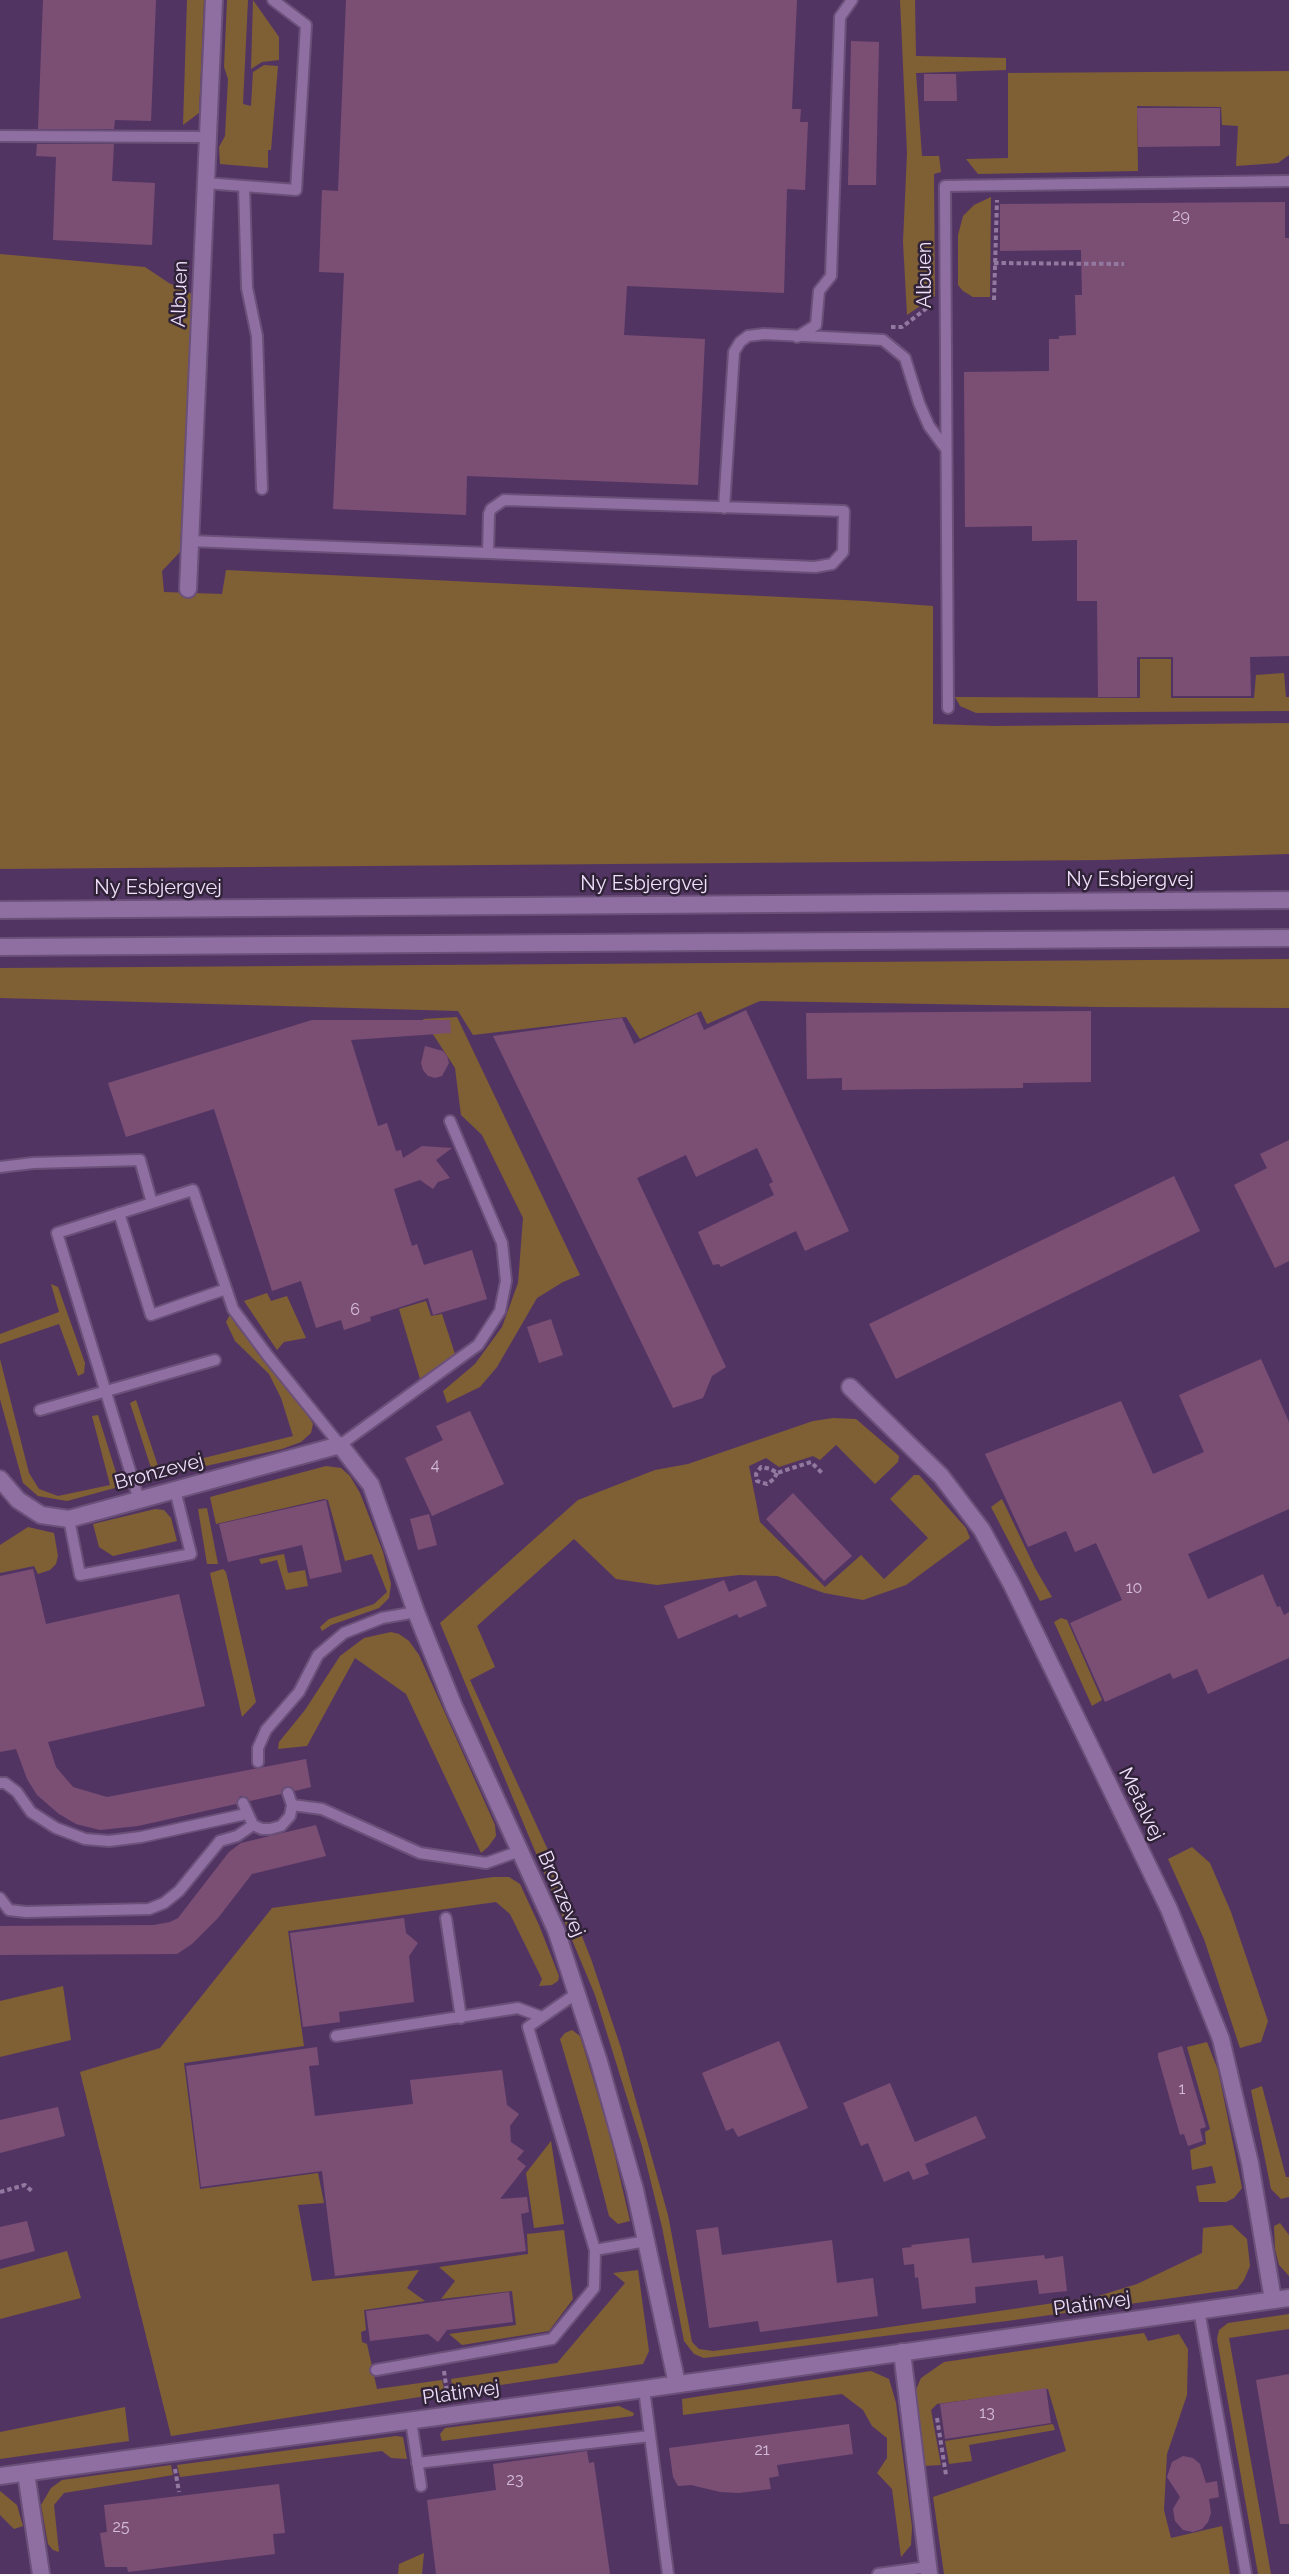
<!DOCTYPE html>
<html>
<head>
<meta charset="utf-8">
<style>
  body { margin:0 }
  canvas { display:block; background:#523463 }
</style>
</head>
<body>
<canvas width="1289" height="2574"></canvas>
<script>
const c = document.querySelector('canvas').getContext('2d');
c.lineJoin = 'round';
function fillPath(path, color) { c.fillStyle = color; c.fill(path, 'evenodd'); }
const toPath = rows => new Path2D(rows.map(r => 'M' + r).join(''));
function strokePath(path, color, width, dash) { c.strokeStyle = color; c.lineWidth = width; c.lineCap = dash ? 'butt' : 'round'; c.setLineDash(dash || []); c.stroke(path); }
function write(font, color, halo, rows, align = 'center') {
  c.font = font + ' Raleway,sans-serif'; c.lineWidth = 5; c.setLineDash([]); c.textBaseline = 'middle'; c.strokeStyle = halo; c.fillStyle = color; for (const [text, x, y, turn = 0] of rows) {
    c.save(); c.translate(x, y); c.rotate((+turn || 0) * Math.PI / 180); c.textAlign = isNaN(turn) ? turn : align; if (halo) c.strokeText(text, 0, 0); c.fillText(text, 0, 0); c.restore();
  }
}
const green = toPath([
  [187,0,204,0,199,113,183,125],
  [227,0,248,0,243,104,251,106,253,72,264,65,278,66,271,150,268,150,268,168,220,164,219,147,225,136,228,79,224,67],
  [253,0,279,37,279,60,262,62,251,69],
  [900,0,915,0,916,56,1006,58,1006,70,916,73,922,156,939,156,941,172,934,174,935,296,907,315,903,242,907,153],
  [1289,71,1289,155,1278,163,1236,166,1238,126,1222,125,1221,107,1137,106,1138,171,978,174,966,159,1008,158,1008,73],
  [991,197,990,297,973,297,963,291,958,285,958,235,963,216,974,205],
  [0,254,145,267,169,283,192,294,180,552,162,571,164,592,222,594,226,570,865,601,933,606,933,724,995,726,1289,723,1289,854,1105,860,0,869],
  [1140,659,1171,659,1171,698,1254,698,1256,675,1284,673,1286,697,1289,697,1289,711,976,713,960,706,955,697,1140,698],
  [1289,959,1289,1008,1099,1007,760,1001,707,1024,701,1011,640,1039,626,1017,473,1035,458,1011,0,998,0,968],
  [457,1017,580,1275,563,1282,537,1298,497,1367,480,1387,447,1403,443,1391,475,1364,502,1327,518,1283,523,1218,482,1135,461,1115,455,1068,423,1019],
  [51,1284,58,1287,85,1363,84,1373,78,1376,59,1324,0,1344,0,1334,59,1312],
  [267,1293,271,1301,287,1296,306,1338,284,1342,277,1350,244,1301],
  [426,1301,431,1316,442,1314,455,1354,443,1366,420,1379,399,1309],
  [233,1309,236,1325,302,1406,313,1424,311,1433,301,1442,282,1449,161,1476,152,1471,130,1403,136,1400,159,1469,293,1436,281,1398,269,1374,235,1341,226,1322],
  [0,1359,29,1473,39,1489,58,1496,110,1485,92,1416,98,1415,119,1482,115,1488,67,1501,38,1496,23,1483,0,1399],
  [833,1418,856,1419,899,1456,898,1462,875,1484,836,1445,820,1460,813,1456,779,1467,766,1458,749,1466,760,1522,825,1587,861,1555,884,1579,928,1538,890,1499,914,1475,919,1475,966,1528,970,1538,906,1585,863,1600,824,1593,777,1576,739,1575,657,1585,616,1579,574,1539,477,1626,495,1667,470,1680,547,1848,591,1959,621,2048,668,2215,692,2342,699,2349,713,2351,828,2336,1095,2297,1137,2284,1202,2253,1203,2228,1211,2227,1232,2225,1247,2239,1250,2266,1244,2280,1237,2289,1007,2321,704,2358,694,2354,684,2341,662,2227,642,2146,595,1995,440,1623,578,1500,655,1470,688,1464,813,1421],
  [326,1466,341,1468,350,1476,360,1493,383,1552,391,1584,389,1598,379,1608,331,1625,322,1631,320,1627,329,1619,374,1604,387,1592,372,1554,345,1561,328,1500,324,1499,216,1524,210,1497],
  [1002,1499,1035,1568,1052,1597,1040,1601,991,1507],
  [207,1508,218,1564,207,1564,198,1509],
  [155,1509,164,1510,171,1518,177,1541,113,1556,99,1547,93,1524],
  [28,1527,54,1533,58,1556,56,1564,50,1570,38,1574,34,1566,0,1573,0,1545],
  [284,1554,288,1573,305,1570,308,1586,286,1590,277,1560,261,1564,259,1559],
  [223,1569,226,1572,256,1702,242,1717,210,1573],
  [1061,1618,1067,1620,1102,1700,1092,1706,1054,1622],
  [391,1632,399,1634,409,1641,419,1655,495,1825,496,1836,488,1847,481,1853,406,1694,355,1658,307,1746,278,1749,279,1742,305,1710,340,1656,364,1638],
  [1192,1847,1210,1863,1231,1912,1268,2021,1261,2042,1240,2048,1204,1939,1168,1859],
  [493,1877,509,1877,520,1884,539,1925,559,1976,558,1981,552,1985,539,1986,542,1979,510,1914,496,1902,288,1931,304,2046,184,2063,200,2189,318,2173,324,2203,298,2205,312,2281,419,2270,407,2288,425,2301,364,2310,366,2330,361,2332,362,2342,367,2344,377,2389,442,2380,445,2393,171,2436,80,2072,160,2048,272,1908],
  [63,1986,71,2040,0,2057,0,2001],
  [572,2030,580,2036,610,2135,630,2221,618,2224,609,2216,586,2127,560,2039,565,2033],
  [1207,2042,1218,2070,1242,2188,1234,2198,1226,2202,1199,2202,1196,2186,1216,2183,1212,2166,1192,2170,1190,2150,1206,2144,1205,2132,1210,2129,1187,2047],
  [1262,2086,1286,2177,1289,2177,1289,2197,1281,2199,1271,2189,1251,2090],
  [551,2141,564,2224,534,2228,526,2173],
  [1280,2223,1289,2235,1289,2276,1279,2265,1275,2249,1274,2226],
  [564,2230,573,2299,549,2331,462,2345,449,2334,516,2325,512,2291,441,2299,455,2281,439,2267,528,2254,527,2234],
  [67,2251,81,2298,0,2319,0,2269],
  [638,2270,649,2351,643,2364,453,2392,451,2379,557,2363,625,2283,613,2273],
  [1289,2314,1289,2329,1229,2338,1271,2574,1258,2574,1217,2339,1219,2330,1228,2323],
  [1144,2333,1148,2341,1179,2334,1188,2349,1187,2395,1167,2454,1164,2510,1171,2538,1222,2526,1230,2574,944,2574,933,2497,1066,2451,1048,2389,937,2404,931,2410,941,2465,924,2466,915,2392,921,2378,944,2362],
  [871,2371,889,2379,896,2403,912,2527,911,2545,901,2557,892,2489,877,2473,887,2458,887,2438,872,2426,863,2410,842,2394,683,2415,682,2399],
  [619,2406,634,2413,633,2416,442,2441,440,2434,445,2428],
  [125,2407,129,2441,0,2459,0,2432],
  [1053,2424,1055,2430,969,2445,972,2461,949,2464,945,2441],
  [396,2436,403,2437,407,2459,391,2458,382,2451,180,2477,177,2465],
  [171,2465,173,2475,64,2493,54,2505,59,2552,53,2550,48,2544,41,2505,51,2488,62,2480],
  [0,2491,17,2505,23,2526,14,2529,0,2515],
  [424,2553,422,2574,398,2574,399,2564]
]);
const building = toPath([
  [43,0,156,0,151,121,115,120,114,129,38,129],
  [346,0,797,0,792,109,801,109,800,122,808,122,805,190,787,189,784,293,627,286,624,335,705,339,698,485,467,476,466,515,333,509,344,273,319,272,322,190,338,191],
  [851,41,879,42,876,185,848,185],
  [924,74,956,74,957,101,924,101],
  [1137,108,1220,108,1220,146,1138,147],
  [37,144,114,144,112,181,155,183,152,245,53,240,56,157,36,156],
  [1285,202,1285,238,1289,238,1289,656,1250,657,1251,696,1173,696,1173,657,1137,657,1137,697,1098,697,1097,601,1077,601,1077,540,1032,541,1032,526,965,527,964,372,1049,371,1049,339,1059,339,1059,336,1076,335,1075,295,1082,295,1081,250,1000,251,1000,204],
  [746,1010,849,1231,805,1251,796,1231,721,1267,719,1264,713,1265,698,1232,774,1195,769,1184,773,1182,757,1148,696,1177,686,1155,637,1178,726,1367,712,1376,703,1398,673,1408,493,1036,622,1018,634,1044,697,1014,704,1030],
  [1091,1011,1091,1082,1023,1083,1023,1088,842,1090,842,1078,807,1079,806,1013],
  [312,1020,450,1020,451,1033,351,1040,378,1126,387,1123,396,1151,401,1150,403,1158,422,1146,452,1148,436,1160,450,1178,438,1182,433,1189,420,1180,394,1189,412,1246,417,1244,424,1265,472,1250,487,1299,433,1315,428,1298,370,1317,371,1321,344,1330,341,1320,316,1328,301,1281,272,1291,214,1109,126,1137,108,1083],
  [425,1046,443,1051,447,1056,449,1063,442,1076,435,1078,428,1076,423,1070,421,1063],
  [1289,1140,1289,1261,1275,1268,1234,1185,1267,1168,1260,1154],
  [1174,1176,1200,1231,896,1379,869,1324],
  [551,1319,563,1355,539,1363,527,1327],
  [1261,1359,1289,1422,1289,1509,1188,1554,1208,1599,1263,1574,1277,1607,1280,1606,1284,1615,1289,1612,1289,1658,1208,1694,1197,1669,1173,1679,1170,1673,1105,1702,1070,1623,1122,1600,1096,1543,1075,1552,1066,1531,1028,1547,985,1454,1121,1401,1153,1474,1204,1452,1179,1395],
  [470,1411,504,1484,432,1516,405,1458,443,1440,436,1426],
  [793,1493,852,1556,824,1581,766,1519],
  [326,1500,342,1572,310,1579,302,1545,228,1562,219,1524],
  [429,1514,437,1545,418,1550,410,1519],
  [33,1569,46,1624,179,1594,205,1706,48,1742,56,1767,73,1787,107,1797,306,1759,311,1787,295,1791,292,1787,286,1786,282,1789,281,1794,250,1801,247,1797,240,1796,236,1804,138,1826,100,1830,76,1824,59,1814,37,1795,27,1779,16,1749,0,1752,0,1576],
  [724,1580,729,1592,756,1580,767,1606,739,1618,737,1614,678,1639,664,1606],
  [316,1825,326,1856,252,1874,218,1918,192,1944,177,1954,0,1955,0,1926,154,1925,170,1922,178,1918,229,1852,241,1843],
  [404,1918,406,1933,418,1943,409,1956,414,2002,339,2012,340,2022,303,2027,290,1933],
  [779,2041,808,2108,738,2137,733,2128,726,2131,702,2073],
  [1182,2046,1206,2127,1200,2129,1203,2141,1188,2146,1184,2134,1180,2135,1158,2057,1158,2053],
  [317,2047,319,2065,309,2066,315,2116,413,2104,410,2080,502,2070,507,2105,519,2114,510,2126,511,2142,524,2151,517,2159,526,2166,500,2199,527,2197,529,2212,521,2214,526,2251,335,2276,322,2171,201,2187,186,2066],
  [890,2083,915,2142,976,2116,986,2138,925,2164,929,2174,913,2180,909,2171,884,2182,868,2143,861,2146,843,2103],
  [58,2107,65,2136,0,2153,0,2120],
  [27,2221,35,2251,0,2260,0,2227],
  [718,2227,722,2255,832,2240,837,2283,873,2278,878,2316,760,2332,758,2321,709,2328,696,2230],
  [969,2238,972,2263,1044,2255,1045,2259,1063,2256,1067,2291,1039,2294,1037,2280,975,2287,976,2303,922,2309,918,2277,915,2278,914,2264,904,2265,902,2248,912,2247,911,2245],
  [509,2292,513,2322,447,2330,438,2342,428,2334,370,2341,366,2311],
  [1289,2374,1289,2524,1280,2524,1256,2380],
  [1046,2388,1051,2423,945,2439,940,2404],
  [849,2424,853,2454,777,2465,779,2476,769,2478,771,2489,739,2493,720,2492,691,2485,678,2486,673,2477,669,2448],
  [587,2451,589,2463,594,2462,610,2574,436,2574,427,2500,496,2490,493,2464],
  [1183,2456,1193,2458,1200,2464,1206,2483,1217,2481,1219,2497,1209,2499,1211,2513,1208,2522,1202,2529,1193,2532,1183,2530,1175,2521,1173,2509,1180,2497,1167,2477,1172,2462],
  [279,2484,285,2533,273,2534,275,2554,128,2572,127,2567,105,2567,100,2533,107,2532,104,2505]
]);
const path = toPath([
  [994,263,1124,264],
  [994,300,997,200],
  [891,327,902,327,931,305],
  [777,1473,774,1479,767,1484,757,1481,756,1474,761,1467,771,1469,777,1473,811,1462,822,1473],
  [0,2192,25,2185,33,2192],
  [444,2371,448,2399],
  [937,2418,946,2475],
  [175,2469,179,2492]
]);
const service = toPath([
  [0,136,208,137],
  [205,183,296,190,306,25,273,0],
  [244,186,247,288,257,336,262,489],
  [797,337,816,325,819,291,831,276,840,17,852,0],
  [724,508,734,352,740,342,748,336,764,334,883,340,905,358,919,403,929,426,946,449],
  [190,541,488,553,815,567,832,564,843,552,844,511,504,500,491,509,489,514,488,553],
  [948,708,945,186,1289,181],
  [0,1167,33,1163,140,1160,152,1203],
  [119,1213,151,1315,226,1289],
  [40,1410,215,1360],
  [139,1500,57,1233,193,1190,233,1309,268,1356,340,1445,478,1345,500,1311,506,1281,502,1243,450,1121],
  [69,1519,80,1575,191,1554,175,1490],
  [258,1762,258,1748,266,1730,299,1692,318,1655,344,1633,382,1618,416,1612],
  [0,1783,5,1783,17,1792,31,1812,56,1828,85,1839,109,1841,141,1837,246,1814],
  [243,1803,253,1825,262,1829,270,1829,281,1826,290,1816,292,1805,288,1793],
  [292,1805,322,1809,420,1853,486,1863,520,1851],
  [0,1898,9,1910,26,1912,149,1909,164,1903,179,1891,220,1841,237,1836,253,1825],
  [446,1918,461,2018],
  [336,2036,518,2008,542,2017],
  [595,2250,646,2241],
  [1199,2310,1246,2574],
  [376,2370,552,2339,594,2288,595,2250,528,2027,577,1993],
  [644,2389,668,2574],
  [411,2421,421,2486],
  [417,2463,650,2436],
  [878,2574,928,2567]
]);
const minor = toPath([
  [188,589,214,0],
  [850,1387,941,1476,982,1530,1012,1585,1169,1909,1221,2039,1250,2163,1273,2300],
  [0,1479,18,1500,41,1515,69,1519,340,1445,371,1485,416,1612,454,1707,556,1930,599,2062,635,2190,677,2384],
  [902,2352,929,2574],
  [26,2473,41,2574]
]);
const tertiary = toPath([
  [0,910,1289,900],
  [0,947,1289,938],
  [0,2476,644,2389,1289,2298]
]);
const numberNames = [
  ["29",1181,216],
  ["6",355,1310],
  ["4",435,1465],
  ["10",1134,1588],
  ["1",1182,2089],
  ["13",987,2413],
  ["21",762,2450],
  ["23",515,2480],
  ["25",121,2527]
];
const streetNames = [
  ["Albuen",925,275,-90],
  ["Albuen",180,294,-88],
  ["Ny Esbjergvej",1130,880],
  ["Ny Esbjergvej",644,884],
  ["Ny Esbjergvej",158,888],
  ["Bronzevej",159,1472,-15],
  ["Metalvej",1141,1804,64],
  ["Bronzevej",561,1894,67],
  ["Platinvej",1092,2304,-8],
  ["Platinvej",461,2393,-8]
];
fillPath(green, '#7f5f34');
fillPath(building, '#7b4f74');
strokePath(service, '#6b5079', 14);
strokePath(minor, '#6b5079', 20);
strokePath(tertiary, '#6b5079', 20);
strokePath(path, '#9279a0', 4, [4.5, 3]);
strokePath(service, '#8f6fa2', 10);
strokePath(minor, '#8f6fa2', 16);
strokePath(tertiary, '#8f6fa2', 16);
write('16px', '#d4bbda', null, numberNames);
write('20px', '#f1dffc', '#302338', streetNames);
</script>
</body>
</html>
